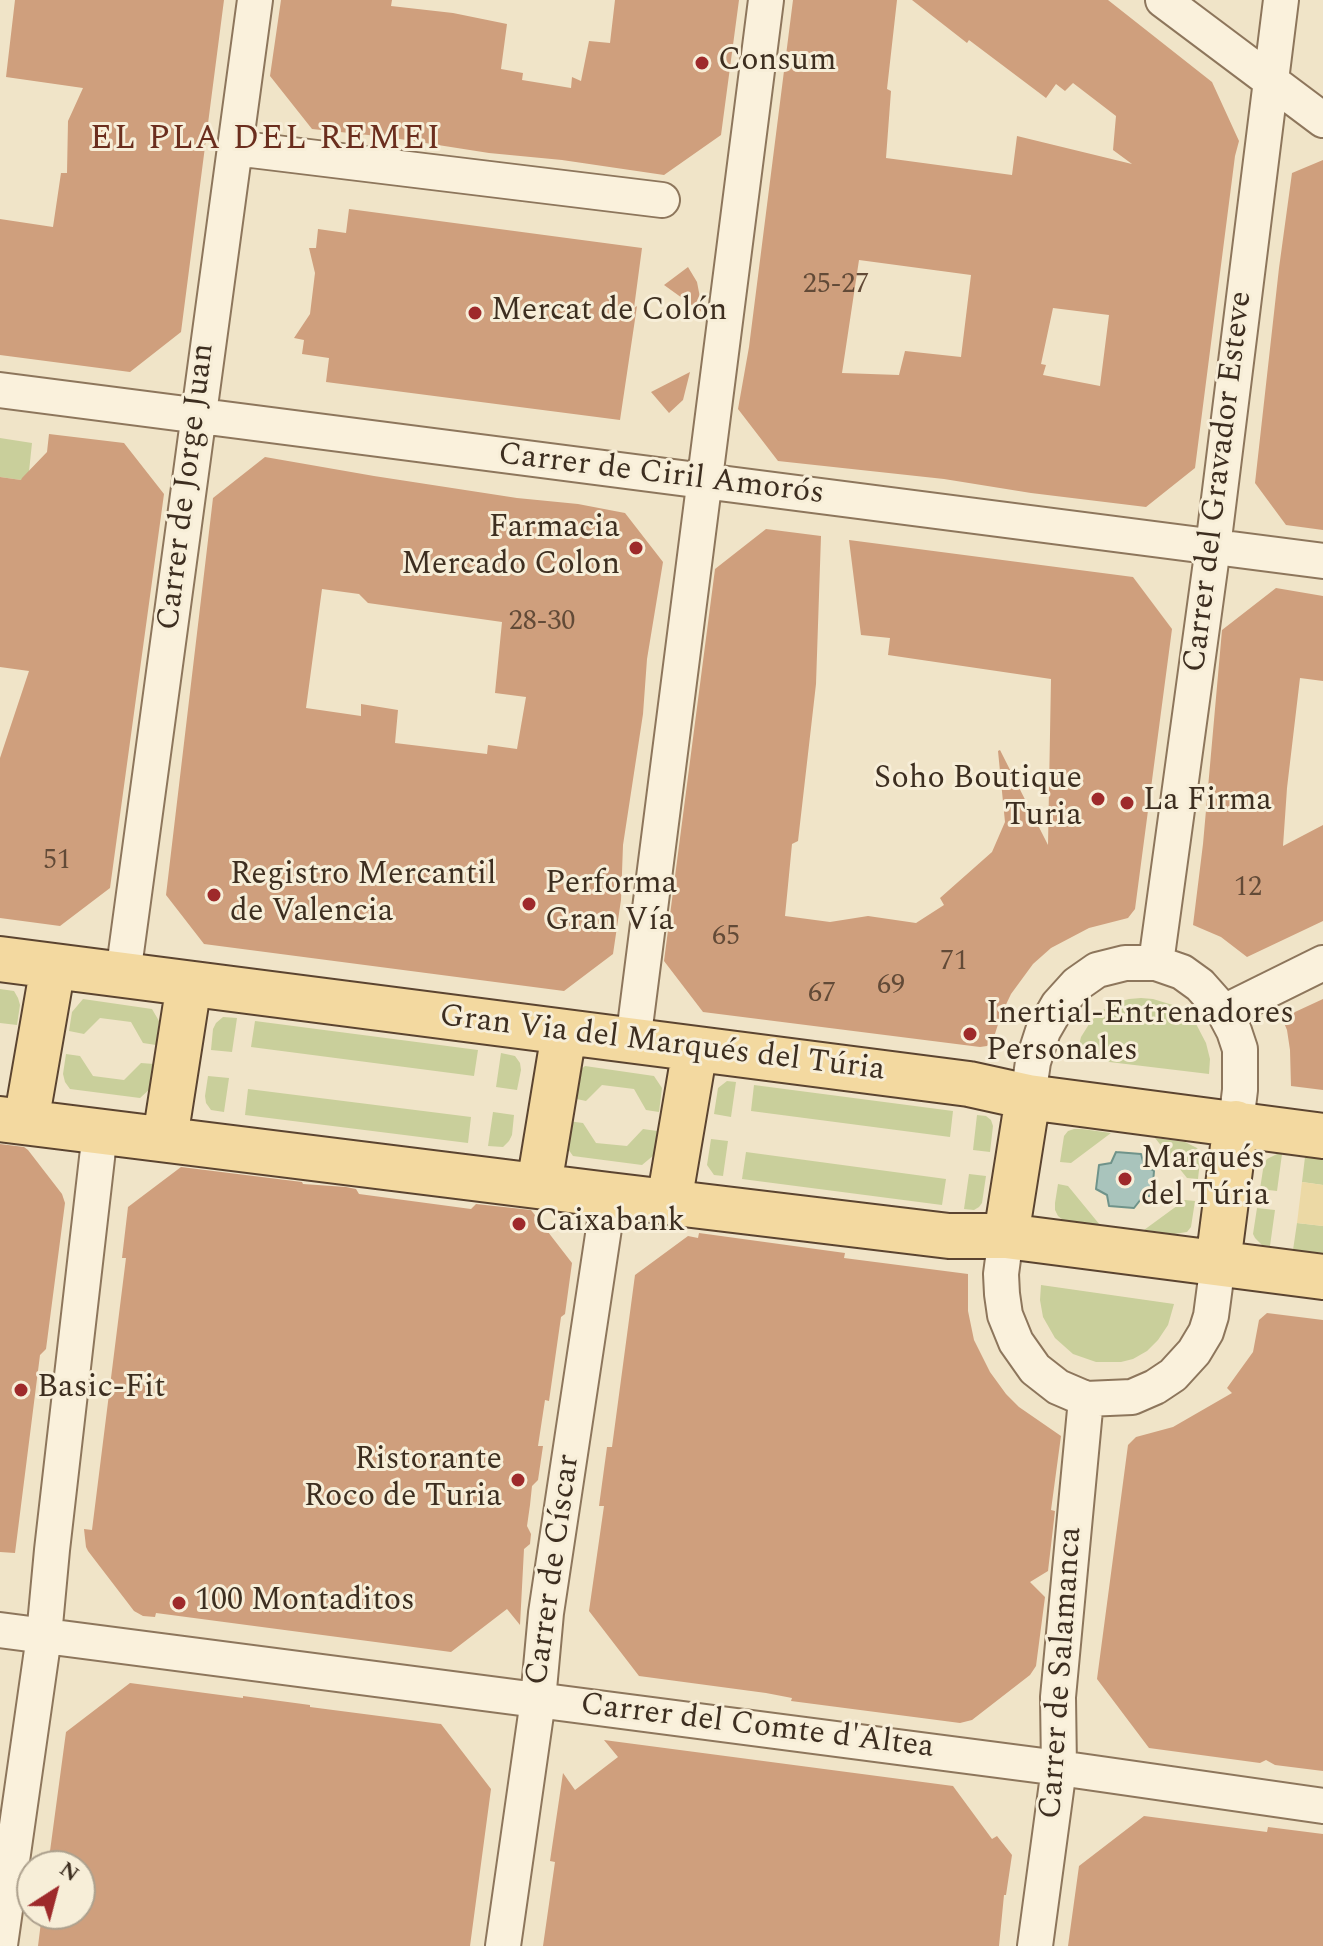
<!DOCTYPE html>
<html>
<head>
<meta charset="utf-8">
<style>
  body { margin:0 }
  #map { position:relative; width:1323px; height:1946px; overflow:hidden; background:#f0e4c8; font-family:Spectral,serif }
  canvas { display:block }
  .north { position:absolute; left:16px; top:1850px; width:80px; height:80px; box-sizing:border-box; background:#f7eed8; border:2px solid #ada18e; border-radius:50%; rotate:36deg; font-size:22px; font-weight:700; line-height:32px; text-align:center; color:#3d2e20 }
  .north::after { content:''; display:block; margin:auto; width:28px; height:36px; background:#9e2a2b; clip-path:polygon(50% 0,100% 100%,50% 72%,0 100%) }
</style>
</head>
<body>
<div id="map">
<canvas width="1323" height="1946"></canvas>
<div class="north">N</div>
</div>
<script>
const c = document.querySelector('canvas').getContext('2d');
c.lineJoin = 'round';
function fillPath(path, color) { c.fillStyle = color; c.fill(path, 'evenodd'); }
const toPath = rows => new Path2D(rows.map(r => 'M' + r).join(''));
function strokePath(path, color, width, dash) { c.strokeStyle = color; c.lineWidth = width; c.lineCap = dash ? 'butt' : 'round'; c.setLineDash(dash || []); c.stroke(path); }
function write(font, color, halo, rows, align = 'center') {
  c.font = font + ' Spectral,serif'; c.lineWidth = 6; c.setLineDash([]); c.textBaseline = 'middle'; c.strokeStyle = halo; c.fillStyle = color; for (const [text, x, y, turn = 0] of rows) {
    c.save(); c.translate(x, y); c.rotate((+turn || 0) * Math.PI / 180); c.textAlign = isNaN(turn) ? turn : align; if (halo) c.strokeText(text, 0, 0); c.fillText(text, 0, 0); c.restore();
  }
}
const green = toPath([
  [0,438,32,443,28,481,0,477],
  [0,989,14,991,18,998,20,1005,17,1025,0,1023],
  [1141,998,1153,999,1176,1006,1195,1022,1206,1043,1210,1059,1209,1074,1076,1058,1081,1037,1091,1021,1103,1010,1117,1002,1129,999],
  [83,999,152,1009,159,1021,156,1045,143,1043,131,1022,100,1018,84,1034,69,1031,72,1012],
  [223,1017,237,1018,232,1052,211,1050,213,1029,216,1023],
  [255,1021,478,1050,474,1076,251,1047],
  [501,1053,515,1056,520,1063,521,1070,517,1090,496,1087],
  [66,1054,80,1056,93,1076,124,1080,141,1063,154,1064,151,1088,140,1098,70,1089,65,1082,63,1074],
  [585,1066,654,1076,662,1088,659,1112,646,1110,634,1089,602,1085,586,1101,572,1098,579,1071],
  [208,1076,229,1078,224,1112,211,1110,206,1103,205,1096],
  [727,1081,736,1082,731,1117,714,1114,718,1088],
  [754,1085,953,1111,950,1137,751,1111],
  [248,1089,471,1117,468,1143,245,1115],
  [493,1112,514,1115,512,1135,509,1141,503,1147,488,1146],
  [977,1115,986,1116,991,1120,993,1126,990,1152,973,1150],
  [568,1121,583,1123,596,1143,627,1146,643,1129,657,1131,654,1155,642,1165,573,1156,568,1149,566,1141],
  [1074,1129,1082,1129,1111,1133,1071,1163,1060,1162,1064,1136,1068,1131],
  [1155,1138,1185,1142,1197,1148,1200,1153,1200,1161,1198,1179,1187,1178],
  [711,1139,728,1141,723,1176,714,1175,707,1165],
  [746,1152,946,1179,942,1205,742,1179],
  [1277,1154,1282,1154,1277,1191,1260,1189,1264,1163,1267,1159],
  [1305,1157,1323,1159,1323,1185,1302,1182],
  [969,1174,986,1176,982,1203,979,1207,974,1210,964,1209],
  [1058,1184,1068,1186,1100,1225,1070,1221,1063,1220,1058,1216,1055,1210,1055,1203],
  [1185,1200,1195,1201,1191,1227,1187,1232,1174,1234,1144,1230],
  [1257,1208,1275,1210,1270,1246,1262,1245,1255,1238,1253,1234],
  [1297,1223,1323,1226,1323,1253,1293,1250],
  [1041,1285,1174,1304,1168,1325,1158,1340,1147,1351,1133,1359,1121,1362,1096,1362,1073,1354,1055,1338,1043,1317,1040,1300]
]);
const sand = toPath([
  [1302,1182,1323,1185,1323,1226,1297,1223]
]);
const water = toPath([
  [1116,1152,1141,1154,1144,1165,1154,1171,1152,1196,1145,1196,1141,1199,1134,1208,1109,1206,1107,1195,1096,1189,1099,1165,1111,1163,1116,1152]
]);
const building = toPath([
  [15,0,224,0,181,332,130,372,0,355,0,219,53,227,61,173,67,173,68,121,83,88,6,77],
  [281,0,392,0,391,6,453,13,507,24,501,69,523,73,522,80,571,88,572,77,581,81,589,41,610,43,615,0,739,0,721,135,664,175,562,160,489,153,387,137,312,129,270,76],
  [793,0,897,0,887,89,891,91,886,158,1012,175,1017,136,1132,164,1113,150,1116,116,1073,83,1065,91,1056,84,1046,98,969,40,967,43,912,0,1108,0,1212,82,1239,141,1235,156,1195,468,1146,507,1031,493,944,479,778,461,738,409,749,347],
  [859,260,971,275,961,357,905,351,899,375,842,373],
  [1053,308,1109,315,1100,386,1043,375,1046,365,1041,364],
  [1323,160,1323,530,1286,525,1255,483,1279,268,1292,173],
  [349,209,642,248,634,308,637,306,620,420,326,382,329,358,302,354,304,340,294,338,310,314,315,273,309,248,316,248,318,229,346,233],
  [688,267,697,282,703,313,664,285],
  [690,372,683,400,669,413,651,392],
  [49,434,124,443,164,494,110,888,60,926,0,918,0,758,29,671,0,667,0,477,21,480,22,478,47,452],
  [265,457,374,476,517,498,578,504,625,513,663,562,647,659,643,714,623,845,621,900,613,954,564,991,204,944,166,895,213,498],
  [322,589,359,594,368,603,502,622,495,693,526,697,517,749,488,745,487,754,395,743,398,710,361,704,361,716,306,708],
  [766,529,821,536,816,684,798,841,792,844,785,916,830,922,868,916,916,923,944,905,940,898,992,852,1005,822,998,751,1000,750,1048,845,1051,679,888,655,890,638,861,635,849,540,1133,577,1172,629,1135,909,1128,918,1089,928,1051,948,1033,964,1011,994,1001,1015,993,1040,987,1046,980,1047,703,1012,664,961,715,569],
  [1276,588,1323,596,1323,681,1300,678,1287,788,1283,846,1323,825,1323,921,1247,957,1221,937,1193,925,1203,844,1222,630],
  [1323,999,1323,1090,1291,1086,1290,1050,1287,1030,1282,1018],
  [0,1144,24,1147,28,1150,62,1194,65,1203,46,1349,40,1355,15,1553,0,1552],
  [181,1167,302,1182,303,1184,346,1187,356,1189,359,1194,471,1209,476,1204,531,1210,572,1263,565,1314,561,1317,549,1401,545,1400,538,1446,543,1446,538,1480,532,1486,530,1505,527,1526,531,1534,530,1544,524,1549,520,1625,507,1609,451,1652,156,1613,155,1617,143,1616,134,1611,88,1551,86,1547,84,1529,92,1530,126,1258,122,1258,128,1207],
  [699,1233,845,1253,844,1258,968,1274,968,1311,974,1340,990,1372,1006,1394,1019,1407,1061,1436,1051,1510,1055,1511,1048,1571,1030,1582,1045,1597,1036,1666,1030,1675,972,1720,960,1723,791,1701,792,1698,766,1693,639,1676,589,1611,604,1506,599,1506,607,1447,612,1447,635,1275,688,1236,698,1238],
  [1267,1313,1323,1320,1323,1771,1275,1765,1266,1760,1260,1763,1149,1748,1097,1679,1128,1445,1136,1437,1173,1427,1232,1393,1227,1388,1253,1352,1259,1320],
  [130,1683,243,1698,243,1696,310,1705,310,1707,441,1724,491,1789,470,1946,38,1946,42,1914,80,1914,80,1866,48,1866,66,1732],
  [604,1740,953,1786,992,1839,997,1836,1012,1855,1006,1895,1004,1895,999,1946,543,1946,555,1862,550,1861,563,1773,575,1790,618,1757],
  [1144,1816,1267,1832,1268,1827,1323,1834,1323,1946,1068,1946,1079,1866]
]);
const minor = toPath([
  [1163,0,1323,120],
  [235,148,662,200],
  [0,390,1323,561],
  [1156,963,1213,547,1281,0],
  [123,975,255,0],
  [1224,1012,1323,963],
  [633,1042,766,0],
  [1028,1097,1033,1062,1043,1031,1058,1005,1077,984,1097,970,1125,963,1156,963,1182,972,1200,985,1224,1012,1234,1031,1240,1049,1240,1090,1236,1123],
  [1006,1236,1001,1274,1002,1294,1005,1315,1016,1342,1035,1369,1058,1387,1086,1399,1132,1397,1155,1387,1173,1375,1194,1352,1206,1332,1211,1316,1218,1263],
  [0,1630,1059,1768,1323,1806],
  [0,1945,44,1636,52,1550,100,1132],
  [503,1946,538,1700,546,1613,609,1195],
  [1035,1946,1059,1768,1058,1697,1086,1399]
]);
const major = toPath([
  [0,959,969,1084,1028,1097,1323,1136],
  [0,1119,609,1195,949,1236,1006,1236,1323,1277],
  [26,1122,53,966],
  [165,1138,189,984],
  [539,1185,564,1033],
  [669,1202,695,1049],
  [1006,1236,1028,1097],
  [1218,1263,1236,1123]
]);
const markers = [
  [702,63,8,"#9e2a2b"],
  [475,313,8,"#9e2a2b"],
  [636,548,8,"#9e2a2b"],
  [1098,799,8,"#9e2a2b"],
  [1127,803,8,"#9e2a2b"],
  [214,895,8,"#9e2a2b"],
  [529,904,8,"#9e2a2b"],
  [970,1034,8,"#9e2a2b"],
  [1125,1179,8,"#9e2a2b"],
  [519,1224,8,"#9e2a2b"],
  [21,1390,8,"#9e2a2b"],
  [518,1480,8,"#9e2a2b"],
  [179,1603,8,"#9e2a2b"]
];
const numberNames = [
  ["25-27",836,287],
  ["28-30",542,624],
  ["51",57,863],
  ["12",1248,890],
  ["65",726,939],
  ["71",954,964],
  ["69",891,988],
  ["67",822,996]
];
const poiNames = [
  ["Consum",718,63],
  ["Mercat de Colón",491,313],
  ["Farmacia",620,530,"right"],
  ["Mercado Colon",620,567,"right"],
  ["Soho Boutique",1082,781,"right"],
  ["Turia",1082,818,"right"],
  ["La Firma",1143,803],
  ["Registro Mercantil",230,877],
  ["de Valencia",230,914],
  ["Performa",545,886],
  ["Gran Vía",545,923],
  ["Inertial-Entrenadores",986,1016],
  ["Personales",986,1053],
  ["Marqués",1141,1161],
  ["del Túria",1141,1198],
  ["Caixabank",535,1224],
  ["Basic-Fit",37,1390],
  ["Ristorante",502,1462,"right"],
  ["Roco de Turia",502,1499,"right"],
  ["100 Montaditos",195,1603]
];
const streetNames = [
  ["Carrer de Ciril Amorós",661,476,7],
  ["Carrer del Gravador Esteve",1220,482,-83],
  ["Carrer de Jorge Juan",188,487,-83],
  ["Gran Via del Marqués del Túria",662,1045,7],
  ["Carrer de Císcar",555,1570,-82],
  ["Carrer de Salamanca",1063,1673,-86],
  ["Carrer del Comte d'Altea",757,1728,7]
];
const neighbourhoodNames = [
  ["EL PLA DEL REMEI",266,141]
];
fillPath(green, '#c9cf9b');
fillPath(sand, '#ecd9a5');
fillPath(water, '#a9c4bc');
strokePath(water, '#6f938a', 2);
fillPath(building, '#cf9f7d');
strokePath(minor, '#8d765c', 38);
strokePath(major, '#5b4430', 48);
strokePath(minor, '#faf1dc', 34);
strokePath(major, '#f3d9a0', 44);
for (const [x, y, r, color] of markers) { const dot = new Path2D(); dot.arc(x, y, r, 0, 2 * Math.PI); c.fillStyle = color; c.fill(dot); strokePath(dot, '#f7eed8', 3); }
write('28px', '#624a37', null, numberNames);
write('32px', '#3d2e20', '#f7eed8', poiNames, 'left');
write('32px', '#3d2e20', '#f7eed8', streetNames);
c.letterSpacing = '2px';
write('34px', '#6b2e1e', '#f7eed8', neighbourhoodNames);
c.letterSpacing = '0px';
</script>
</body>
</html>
